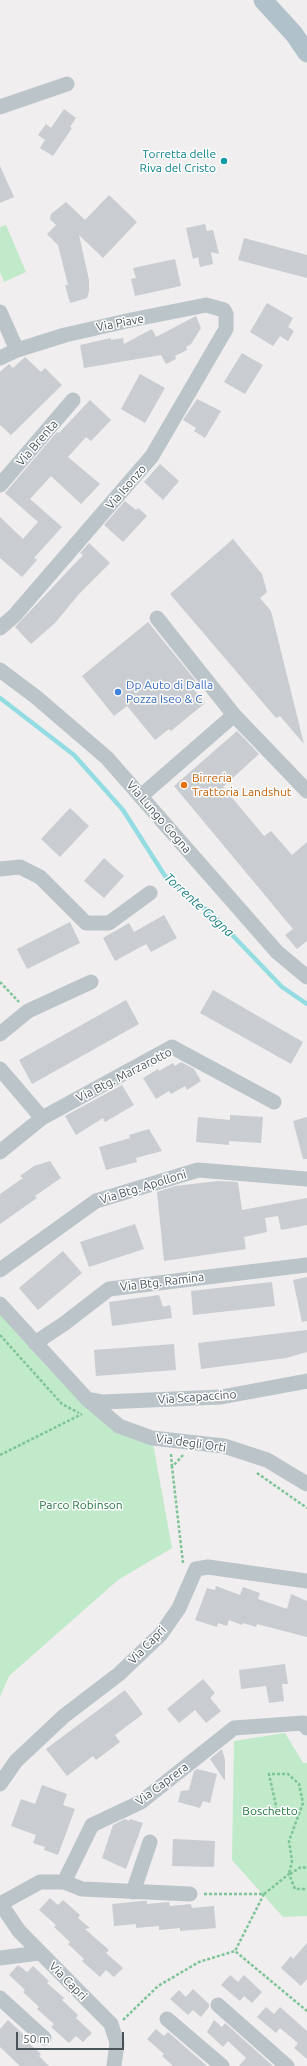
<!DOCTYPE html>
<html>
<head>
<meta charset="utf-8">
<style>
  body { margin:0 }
  #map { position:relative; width:307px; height:2066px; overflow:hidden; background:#f0eeee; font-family:Ubuntu,sans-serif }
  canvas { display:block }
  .scale { position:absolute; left:16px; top:2032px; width:108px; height:18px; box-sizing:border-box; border:2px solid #485459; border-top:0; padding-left:5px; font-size:12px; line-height:14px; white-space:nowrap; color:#485459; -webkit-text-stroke:3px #fff; paint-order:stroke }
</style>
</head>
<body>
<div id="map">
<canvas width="307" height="2066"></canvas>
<div class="scale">50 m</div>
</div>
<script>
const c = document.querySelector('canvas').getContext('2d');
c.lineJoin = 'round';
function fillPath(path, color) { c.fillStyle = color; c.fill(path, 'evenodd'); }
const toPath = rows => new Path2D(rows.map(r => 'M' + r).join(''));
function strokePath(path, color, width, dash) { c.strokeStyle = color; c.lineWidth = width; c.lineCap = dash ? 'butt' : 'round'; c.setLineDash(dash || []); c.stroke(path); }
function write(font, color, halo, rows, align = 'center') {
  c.font = font + ' Ubuntu,sans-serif'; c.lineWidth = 3; c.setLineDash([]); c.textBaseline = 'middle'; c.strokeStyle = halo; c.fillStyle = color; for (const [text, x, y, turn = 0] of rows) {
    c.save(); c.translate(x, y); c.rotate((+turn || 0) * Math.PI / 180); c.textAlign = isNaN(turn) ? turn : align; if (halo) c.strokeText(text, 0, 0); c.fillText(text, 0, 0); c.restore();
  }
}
const green = toPath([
  [6,225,26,272,4,282,0,272,0,227],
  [0,1303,87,1399,152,1438,172,1548,118,1580,9,1676,0,1697],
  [285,1733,303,1763,307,1763,307,1916,283,1917,232,1860,234,1741]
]);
const stream = toPath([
  [0,698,74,755,123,810,165,876,215,917,282,987,307,1004]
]);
const building = toPath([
  [64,109,76,118,70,127,72,128,53,156,40,148,45,140,38,135,46,124,51,128],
  [0,166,14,197,0,203],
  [109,195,137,222,103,258,79,235,89,280,89,291,87,298,70,303,65,285,68,285,58,245,47,234,56,225,50,219,51,214,66,202,85,220],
  [205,224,207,231,213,230,219,254,211,252,213,264,200,267,198,257,193,259,186,228],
  [244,238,307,255,307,278,238,260],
  [175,259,181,286,135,296,131,279,136,278,133,268],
  [267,303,293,318,288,327,294,331,288,341,280,336,273,346,250,332],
  [196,316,201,328,191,344,186,347,187,350,175,356,176,359,166,364,161,355,84,368,80,345,111,338,111,340,123,338,124,344,152,329,156,337],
  [242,353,263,365,245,394,224,382],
  [25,357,41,372,45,368,62,385,11,435,0,425,0,372,9,364,13,368],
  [140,374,165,388,145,423,121,409],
  [197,399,221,411,205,438,194,431,196,428,183,420],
  [90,400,111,420,91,441,86,437,68,457,100,484,81,504,51,476,30,499,62,527,34,558,37,560,22,577,0,558,0,517,23,539,38,522,5,493,57,432,59,433],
  [160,464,179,481,163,500,144,482],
  [125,501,136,510,138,508,147,516,123,542,104,525],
  [233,539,262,574,267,592,260,598,271,611,304,744,280,716,276,718,170,594],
  [89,543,110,563,79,594,55,623,31,644,15,627,83,555,80,553],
  [148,622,196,681,191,686,205,703,171,731,169,729,155,740,127,706,114,716,82,676],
  [237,731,259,754,223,787,264,836,271,831,292,855,307,842,307,941,297,949,285,935,293,929,174,786],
  [70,808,89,826,60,857,41,839],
  [104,858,124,876,104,898,84,881],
  [164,915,177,938,151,952,146,944,115,961,103,938,129,923,134,932],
  [70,922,80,943,27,969,17,949],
  [213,990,303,1042,291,1064,200,1013],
  [126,1000,139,1024,32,1084,19,1060],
  [181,1062,194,1069,201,1081,187,1090,185,1086,171,1094,169,1091,156,1099,143,1078,158,1069,159,1071,173,1063,175,1066],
  [122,1085,134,1105,105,1122,103,1118,76,1135,65,1116],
  [230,1115,263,1117,261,1143,229,1141,229,1145,196,1142,198,1117,230,1120],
  [307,1117,307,1159,303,1159,293,1121],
  [149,1129,162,1151,136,1158,137,1162,106,1170,99,1147,130,1138,129,1135],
  [50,1161,61,1178,35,1196,37,1198,0,1224,0,1194,23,1178,20,1176,34,1166],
  [218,1181,238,1182,242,1210,307,1198,307,1225,281,1230,278,1216,265,1218,267,1232,244,1237,246,1249,164,1261,157,1192,175,1186],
  [135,1224,144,1249,89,1267,80,1242],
  [63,1251,82,1273,38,1310,19,1288],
  [307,1277,307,1321,302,1322,293,1280],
  [272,1282,275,1306,193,1315,191,1291],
  [159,1295,163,1307,170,1305,172,1318,112,1326,109,1302],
  [307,1330,307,1352,286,1358,201,1369,198,1343],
  [174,1344,176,1370,96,1376,94,1350],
  [216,1586,240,1595,243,1587,260,1593,258,1599,287,1609,291,1594,307,1601,307,1637,257,1624,256,1627,243,1623,242,1625,229,1620,227,1626,218,1623,217,1627,195,1620,207,1588,215,1590],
  [285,1664,288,1684,282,1684,284,1701,269,1703,266,1686,241,1689,239,1670],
  [203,1679,215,1693,210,1698,221,1711,206,1723,195,1710,179,1723,167,1709],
  [125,1690,143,1714,115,1735,120,1742,96,1760,93,1756,67,1776,46,1749],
  [222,1749,225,1760,225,1781,210,1759],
  [197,1769,217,1774,210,1803,203,1801,200,1808,178,1802,181,1791,189,1790,194,1771],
  [42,1785,67,1794,63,1805,75,1809,58,1855,44,1850,45,1847,33,1843,36,1835,11,1826,21,1799,35,1804],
  [125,1819,129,1821,130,1819,143,1823,126,1869,102,1858,113,1825],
  [173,1839,215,1841,214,1867,172,1866],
  [50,1898,58,1905,63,1900,80,1915,78,1918,90,1928,85,1929,109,1950,106,1953,123,1968,114,1977,106,1970,100,1977,82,1961,84,1959,68,1944,70,1942,54,1927,56,1925,39,1910],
  [142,1901,147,1901,147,1904,169,1902,170,1906,191,1904,192,1908,214,1906,216,1928,180,1931,180,1928,159,1930,159,1926,136,1928,136,1924,114,1926,112,1904],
  [307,1943,307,1979,301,1986,281,1968,291,1956,293,1959],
  [18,1965,27,1972,33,1966,49,1981,47,1983,64,1998,62,2000,78,2015,76,2018,92,2033,83,2042,76,2036,69,2043,51,2027,54,2024,37,2009,39,2007,23,1992,25,1990,9,1975],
  [230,1975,238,1982,244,1975,262,1992,252,2003,244,1996,240,2001,221,1985],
  [193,1989,209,2004,209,2007,201,2017,193,2010,188,2015,170,1999,179,1990,186,1997],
  [266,2007,274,2014,280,2007,307,2031,307,2059,294,2048,298,2043,280,2028,276,2033,257,2017],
  [8,2020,26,2037,24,2039,41,2054,39,2056,49,2066,20,2066,0,2047,0,2029],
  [214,2020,222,2027,225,2023,273,2066,239,2066,246,2058,228,2041,223,2047,207,2032],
  [156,2029,164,2036,168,2032,207,2066,173,2066,162,2056,164,2054,147,2039]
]);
const path = toPath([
  [0,982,19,1002],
  [0,1335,62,1404,79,1413],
  [171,1454,172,1467],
  [0,1455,82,1414],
  [257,1473,307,1508],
  [183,1563,172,1467,183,1455],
  [278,1815,269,1774,288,1774,299,1784,303,1803,289,1841,292,1861,289,1874],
  [290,1874,301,1867,307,1868],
  [204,1894,264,1894,235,1951,307,2011],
  [264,1894,289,1874,295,1889,307,1889],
  [123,2020,158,1986,199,1962,235,1951]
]);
const minor = toPath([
  [0,107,67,84],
  [0,312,17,350],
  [0,358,17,350,65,335,131,320,206,305,224,310,226,314,226,329,152,456,14,616,0,628],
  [0,485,73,400],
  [157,618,234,715],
  [0,670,36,697,107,758,277,952,307,977],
  [141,796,234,715,307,791],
  [0,869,20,867,40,877,86,923,109,923,150,893],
  [0,1034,28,1011,91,982],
  [0,1069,42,1118],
  [0,1152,42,1118,172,1047,274,1102],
  [0,1270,96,1201,198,1170,307,1179],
  [0,1304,87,1399,119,1426,152,1438,224,1446,267,1460,307,1484],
  [35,1343,65,1323,109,1289,307,1265],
  [87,1399,103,1402,221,1397,307,1381],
  [0,1784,16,1761,64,1716,119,1674,161,1634,179,1608,196,1569,208,1567,307,1581],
  [64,1882,82,1889,190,1894],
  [133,1892,150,1842],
  [0,1903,19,1931,111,2024,117,2043,114,2066],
  [0,1904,40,1882,64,1882,92,1825,141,1802,234,1728,303,1723,307,1728],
  [0,1958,39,1953],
  [0,1998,44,2038],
  [218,2005,287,2066],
  [167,2019,222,2066]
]);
const major = toPath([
  [263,0,294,34,307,53]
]);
const markers = [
  [224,161,4,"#0f9aa8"],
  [118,692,4,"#3f7fe0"],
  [184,785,4,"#e8710a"]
];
const cultureNames = [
  ["Torretta delle",216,154],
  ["Riva del Cristo",216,168]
];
const streetNames = [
  ["Via Piave",120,323,-11],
  ["Via Brenta",37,443,-49],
  ["Via Isonzo",126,487,-49],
  ["Via Lungo Gogna",159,817,49],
  ["Via Btg. Marzarotto",124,1075,-27],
  ["Via Btg. Apolloni",143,1187,-17],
  ["Via Btg. Ramina",162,1282,-7],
  ["Via Scapaccino",197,1397,-4],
  ["Via degli Orti",191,1443,8],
  ["Via Capri",147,1645,-46],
  ["Via Caprera",162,1784,-37],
  ["Via Capri",68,1981,45]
];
const shopNames = [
  ["Dp Auto di Dalla",126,685],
  ["Pozza Iseo & C",126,699]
];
const foodNames = [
  ["Birreria",192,778],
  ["Trattoria Landshut",192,792]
];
const parkNames = [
  ["Parco Robinson",81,1505],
  ["Boschetto",270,1811]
];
const waterNames = [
  ["Torrente Gogna",199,905,42]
];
fillPath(green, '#c1eacb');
strokePath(stream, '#93dde2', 4.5);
fillPath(building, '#c9ccd0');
strokePath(path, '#7dc496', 2.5, [3, 2]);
strokePath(minor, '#bbc4c9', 15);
strokePath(major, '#b1c1ca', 19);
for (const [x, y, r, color] of markers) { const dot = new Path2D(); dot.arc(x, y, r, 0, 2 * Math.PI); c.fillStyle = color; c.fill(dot); strokePath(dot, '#fff', 1.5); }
write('12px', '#0d838f', '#fff', cultureNames, 'right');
write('12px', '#485459', '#fff', streetNames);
write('12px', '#366cbe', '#fff', shopNames, 'left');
write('12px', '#c56008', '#fff', foodNames, 'left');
write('12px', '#21723e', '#fff', parkNames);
write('italic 13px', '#1a7e85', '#fff', waterNames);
</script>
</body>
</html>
